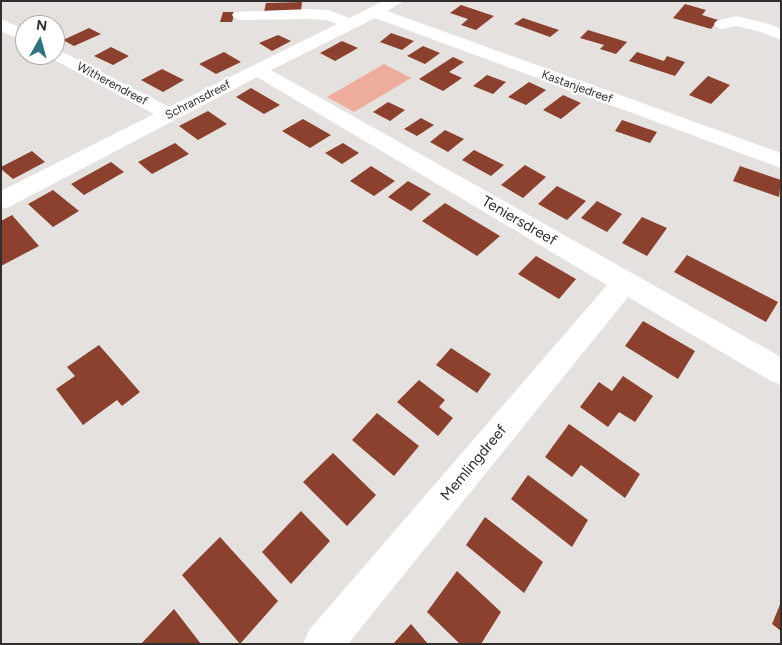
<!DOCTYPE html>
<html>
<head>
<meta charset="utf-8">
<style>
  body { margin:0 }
  #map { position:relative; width:782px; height:645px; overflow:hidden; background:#e5e1df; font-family:Figtree,sans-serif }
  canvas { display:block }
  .frame { position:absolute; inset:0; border:2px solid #312f2e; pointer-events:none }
  .north { position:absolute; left:15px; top:15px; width:50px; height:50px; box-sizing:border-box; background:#fff; border:1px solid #adacab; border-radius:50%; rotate:7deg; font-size:14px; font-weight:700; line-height:20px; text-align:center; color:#312f2e }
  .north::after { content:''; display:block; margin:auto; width:18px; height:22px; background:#2e7382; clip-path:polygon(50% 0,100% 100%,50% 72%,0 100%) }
</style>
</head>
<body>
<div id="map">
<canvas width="782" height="645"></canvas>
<div class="frame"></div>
<div class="north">N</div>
</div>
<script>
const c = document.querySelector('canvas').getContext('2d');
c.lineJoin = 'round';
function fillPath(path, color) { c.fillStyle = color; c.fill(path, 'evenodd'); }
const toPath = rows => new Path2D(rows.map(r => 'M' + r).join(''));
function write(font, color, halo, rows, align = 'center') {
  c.font = font + ' Figtree,sans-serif'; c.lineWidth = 5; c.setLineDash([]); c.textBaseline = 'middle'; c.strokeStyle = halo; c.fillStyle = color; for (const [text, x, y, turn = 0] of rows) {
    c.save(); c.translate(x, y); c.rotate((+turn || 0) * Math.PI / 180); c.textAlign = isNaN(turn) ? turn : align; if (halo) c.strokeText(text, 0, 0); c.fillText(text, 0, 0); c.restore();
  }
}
const green = toPath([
  [384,64,411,78,354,112,327,97]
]);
const building = toPath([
  [302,2,301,11,264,12,266,3],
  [685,4,706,10,702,15,718,20,711,29,673,18],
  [461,5,494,16,476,30,461,25,468,19,450,13],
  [223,12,235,12,232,22,220,22],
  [523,18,559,30,550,37,514,24],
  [89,28,101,34,74,46,63,40],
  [588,30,627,42,616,54,600,49,604,45,580,38],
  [391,33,414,41,402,50,380,42],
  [278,35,291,41,272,51,259,43],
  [342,41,358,48,335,61,320,53],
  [423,46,440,53,425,64,407,56],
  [111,47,129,56,113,65,94,56],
  [224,52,241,62,216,74,199,64],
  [637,52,664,61,667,56,685,62,675,76,629,61],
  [453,57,464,62,449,72,462,78,443,91,419,79],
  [162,69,184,80,163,92,141,80],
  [487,75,506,82,493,94,473,86],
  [708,76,730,85,711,104,689,95],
  [529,82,546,90,526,105,508,97],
  [251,88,280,105,264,114,236,97],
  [563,95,581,103,561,119,543,110],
  [388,102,405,110,390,121,373,112],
  [208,111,227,124,198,140,179,126],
  [421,118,434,125,417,136,404,129],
  [303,119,331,135,310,148,282,131],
  [622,120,657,132,650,143,615,131],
  [445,130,464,139,448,152,430,142],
  [175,143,189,154,152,174,138,162],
  [343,143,359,153,342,164,325,153],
  [474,150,504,165,491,176,462,160],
  [32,151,45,162,13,179,1,169,1,167],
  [111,162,124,172,84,195,71,184],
  [525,165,546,177,523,198,501,185],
  [371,166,395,181,374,196,350,181],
  [740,166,781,180,779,197,733,181],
  [408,181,431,194,411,211,388,197],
  [557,186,586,201,567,220,538,204],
  [53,190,79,211,53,227,28,204],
  [597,201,622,214,607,232,581,218],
  [445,203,500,236,477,256,422,221],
  [12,215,39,246,1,266,1,221],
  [642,217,667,228,647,256,622,243],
  [687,255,778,302,766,322,674,272],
  [536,256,576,279,559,299,518,274],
  [643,321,695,351,678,379,625,346],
  [99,345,140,392,122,406,117,400,83,425,56,389,75,376,67,367],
  [451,348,491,374,477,393,436,365],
  [623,376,653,396,635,422,619,412,608,427,580,407,599,382,612,391],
  [419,380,445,400,439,407,453,418,438,436,397,402],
  [377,413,419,446,394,476,352,440],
  [569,424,640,474,625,498,581,465,572,477,545,457],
  [333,453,376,495,347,526,303,482],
  [528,475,588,520,572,547,511,499],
  [301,511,330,541,291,584,262,552],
  [485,517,543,562,524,593,466,545],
  [220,537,278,601,240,644,182,575],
  [457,571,501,612,481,644,460,644,427,612],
  [781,602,781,631,772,624],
  [174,609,201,644,141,644],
  [411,624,428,644,393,644]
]);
const minor = toPath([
  [383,1,404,1,387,11,781,153,781,168,375,18,271,70,781,357,781,385,771,381,628,297,348,644,303,644,309,630,607,285,257,77,9,207,1,209,1,191,154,114,49,57,48,55,55,55,55,48,169,107,337,24,326,20,311,19,240,20,234,18,232,15,234,12,311,9,328,10,350,18,383,1],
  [736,16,769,24,781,29,781,40,758,31,736,26,722,29,716,27,714,24,716,21,736,16],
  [1,19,25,30,25,42,1,31,1,19]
]);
const farStreetnames = [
  ["Witherendreef",112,84,28],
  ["Kastanjedreef",577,87,20],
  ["Schransdreef",198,100,-27]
];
const streetNames = [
  ["Teniersdreef",519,221,30],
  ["Memlingdreef",474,463,-50]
];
fillPath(green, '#eead9c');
fillPath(building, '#8b412e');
fillPath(minor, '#fff');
write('12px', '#312f2e', '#fff', farStreetnames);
write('15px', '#312f2e', '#fff', streetNames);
</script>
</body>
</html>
